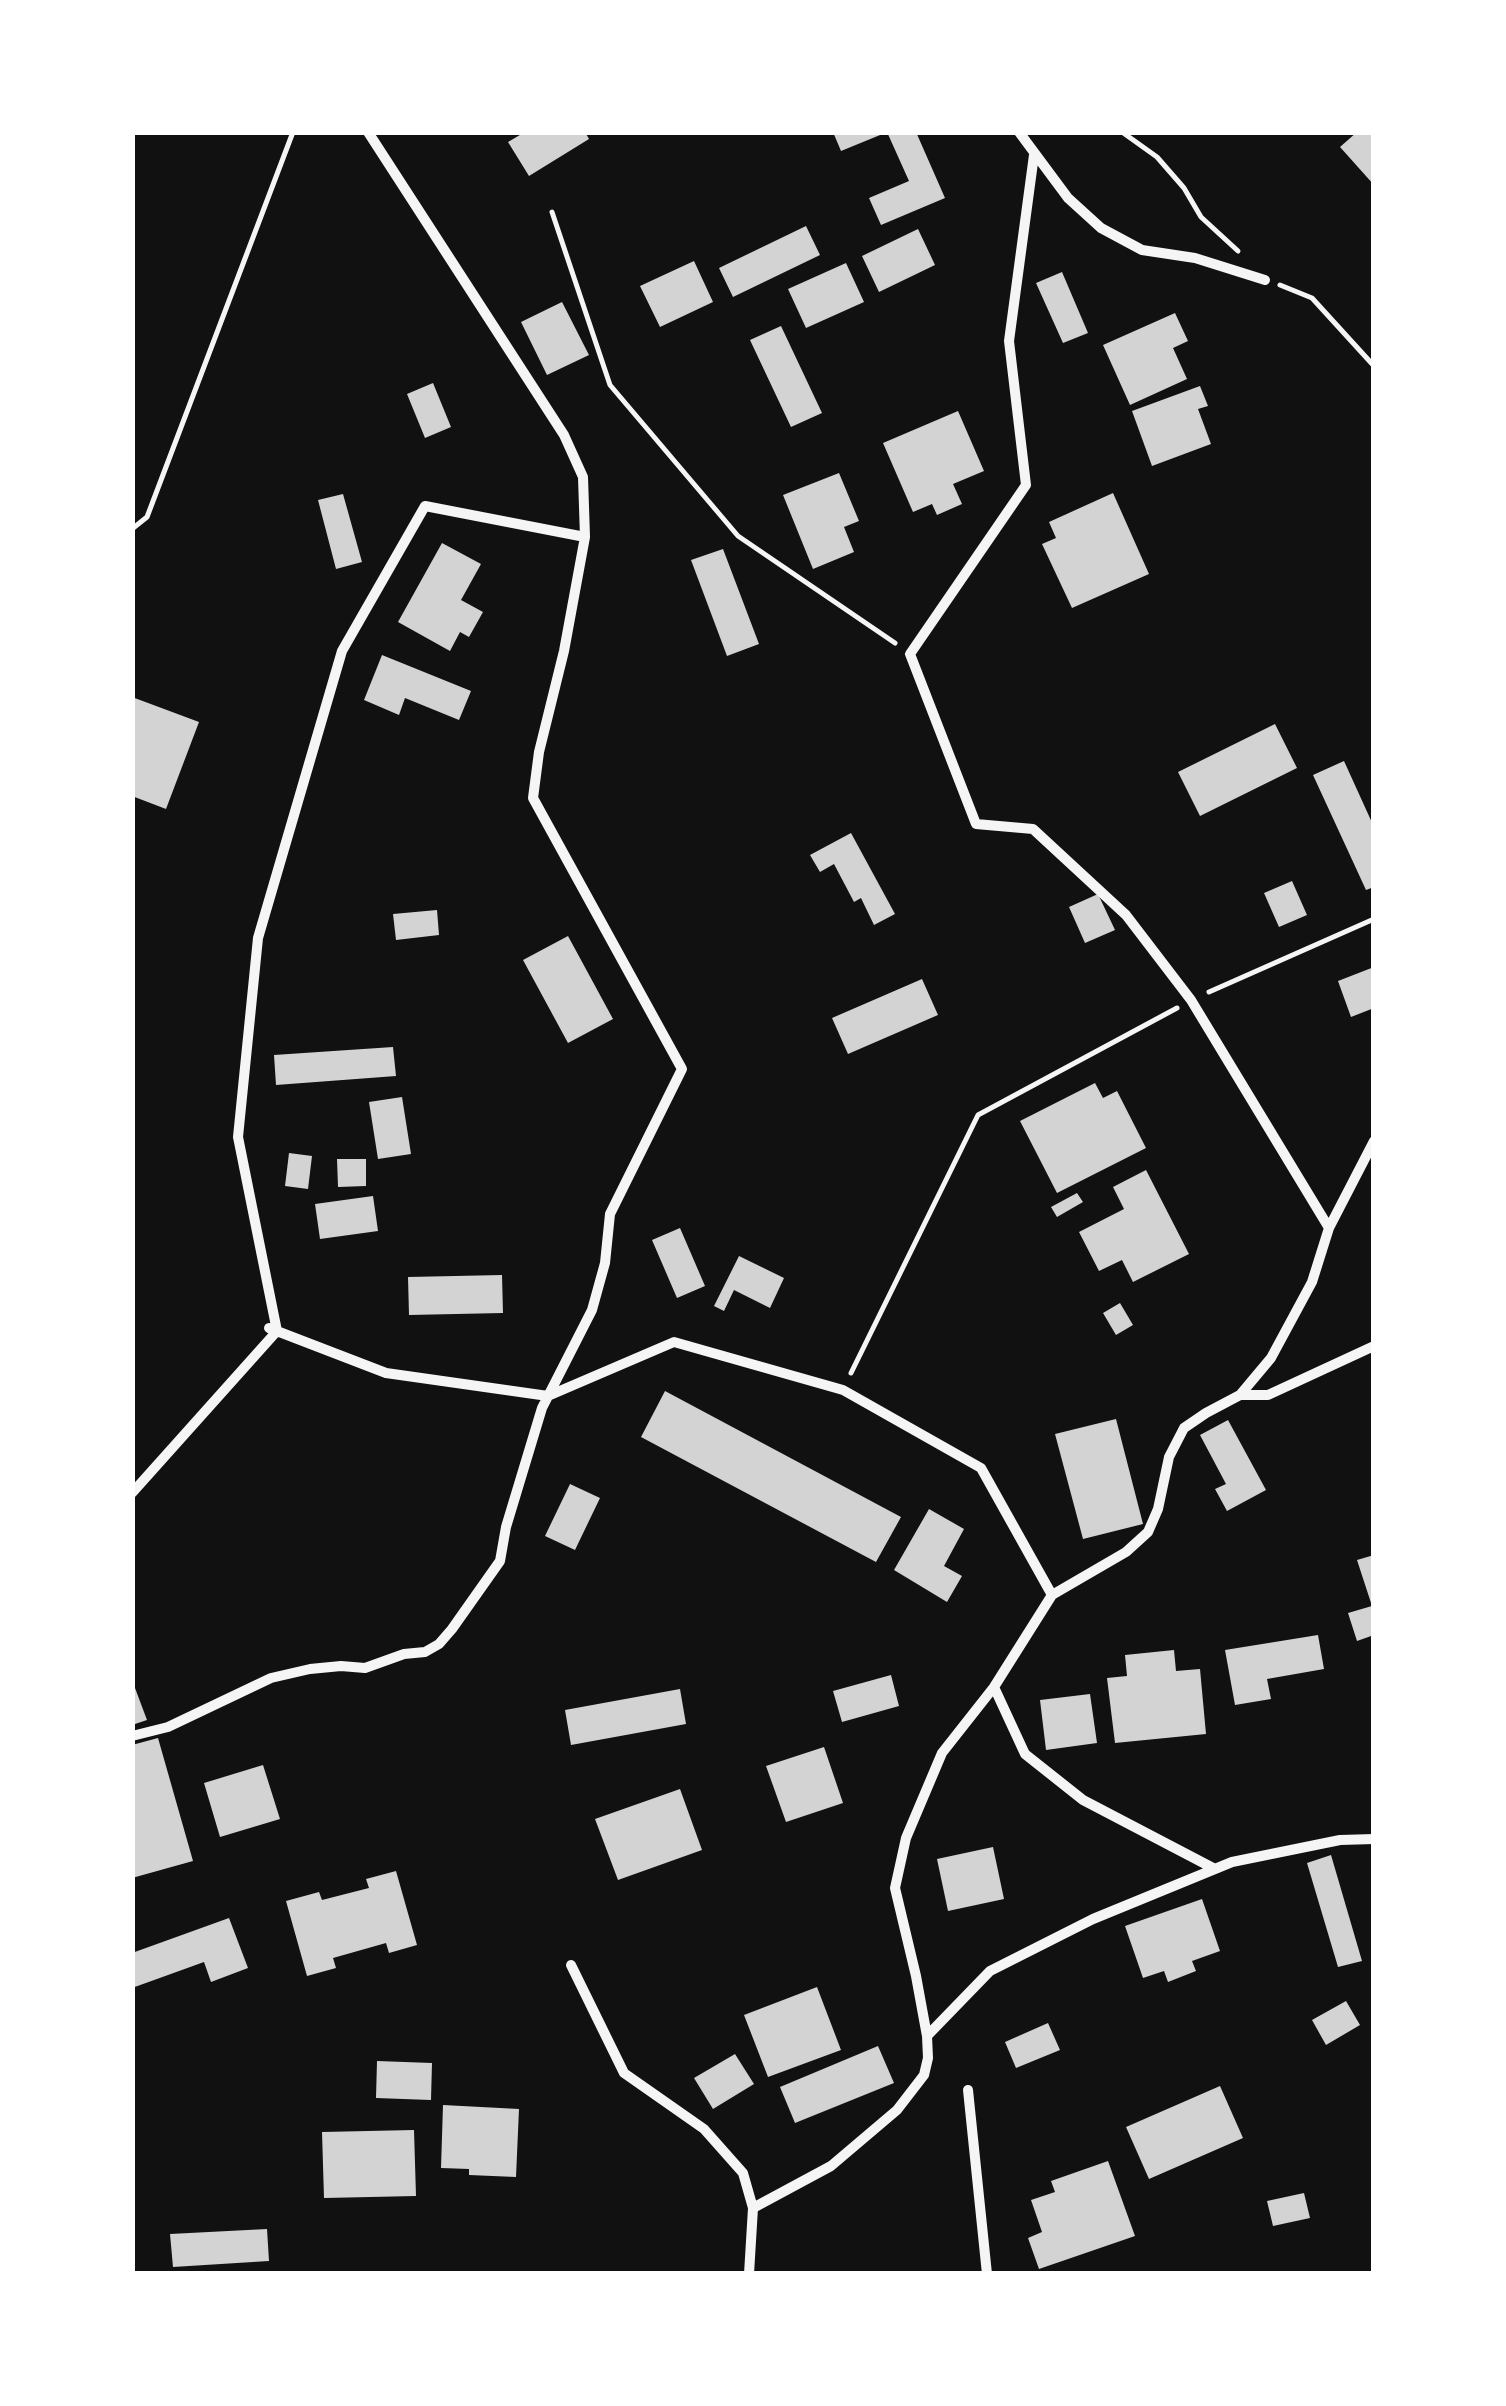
<!DOCTYPE html>
<html>
<head>
<meta charset="utf-8">
<style>
  body { margin:0 }
  #map { position:relative; width:1506px; height:2406px; overflow:hidden; background:#111; font-family:"Playfair Display",serif }
  canvas { display:block }
  .frame { position:absolute; inset:0; border:135px solid #fff; pointer-events:none }
</style>
</head>
<body>
<div id="map">
<canvas width="1506" height="2406"></canvas>
<div class="frame"></div>
</div>
<script>
const c = document.querySelector('canvas').getContext('2d');
c.lineJoin = 'round';
function fillPath(path, color) { c.fillStyle = color; c.fill(path, 'evenodd'); }
const toPath = rows => new Path2D(rows.map(r => 'M' + r).join(''));
function strokePath(path, color, width, dash) { c.strokeStyle = color; c.lineWidth = width; c.lineCap = dash ? 'butt' : 'round'; c.setLineDash(dash || []); c.stroke(path); }
const building = toPath([
  [525,132,585,132,589,139,529,176,508,142],
  [833,132,885,132,885,133,841,151],
  [887,132,916,132,945,198,881,225,869,198,909,181],
  [1357,132,1374,132,1374,185,1340,147],
  [806,226,820,255,733,297,719,268],
  [918,229,935,265,879,292,862,256],
  [694,261,713,302,660,327,640,286],
  [846,263,864,302,806,328,788,289],
  [1062,272,1088,333,1063,343,1036,283],
  [562,302,589,355,547,375,521,322],
  [1175,313,1188,341,1173,348,1187,379,1130,405,1103,345],
  [781,326,822,413,791,427,750,340],
  [433,383,451,427,425,438,407,394],
  [1200,386,1208,406,1198,409,1211,444,1152,466,1132,411],
  [958,411,984,471,953,484,962,504,937,515,932,504,913,512,883,443],
  [839,473,859,521,844,527,854,552,813,569,783,495],
  [1113,493,1149,574,1072,608,1042,544,1056,538,1049,522],
  [343,494,362,562,336,569,318,500],
  [442,543,481,564,461,600,483,612,469,637,460,632,450,651,398,622],
  [723,549,759,644,727,656,691,560],
  [382,655,471,691,459,720,405,698,399,715,364,700],
  [132,697,199,722,166,809,132,796],
  [1275,724,1297,768,1200,816,1178,772],
  [1344,761,1374,827,1374,887,1366,890,1313,775],
  [851,833,895,914,874,925,861,898,854,902,834,864,820,872,810,855],
  [1292,881,1307,915,1279,927,1264,893],
  [1098,894,1115,930,1085,943,1069,907],
  [437,910,439,935,396,940,393,914],
  [568,936,613,1019,568,1043,523,960],
  [1374,967,1374,1008,1351,1017,1338,981],
  [922,979,938,1015,848,1054,832,1018],
  [393,1047,396,1076,276,1085,274,1055],
  [1095,1083,1103,1098,1117,1091,1146,1148,1057,1193,1020,1121],
  [402,1097,411,1154,378,1159,369,1102],
  [289,1153,312,1156,308,1189,285,1186],
  [337,1159,366,1159,366,1186,338,1187],
  [1146,1170,1189,1254,1133,1282,1122,1260,1099,1271,1079,1232,1124,1209,1113,1187],
  [1077,1193,1083,1202,1057,1217,1051,1207],
  [373,1196,378,1231,320,1239,315,1204],
  [680,1228,705,1286,677,1298,652,1240],
  [739,1256,784,1278,770,1308,734,1290,724,1311,714,1306],
  [502,1275,503,1313,409,1315,408,1277],
  [1120,1303,1133,1325,1116,1335,1103,1313],
  [665,1391,901,1517,876,1562,641,1437],
  [1116,1419,1143,1524,1083,1539,1055,1434],
  [1228,1420,1266,1490,1227,1511,1215,1489,1226,1484,1200,1435],
  [570,1484,600,1498,575,1550,545,1536],
  [929,1509,964,1529,944,1566,962,1576,947,1602,894,1570],
  [1374,1555,1374,1635,1357,1641,1348,1613,1372,1606,1357,1560],
  [1318,1635,1324,1669,1267,1679,1271,1699,1235,1705,1225,1650],
  [1174,1650,1176,1671,1200,1669,1206,1734,1115,1743,1107,1678,1127,1676,1125,1655],
  [891,1675,899,1706,842,1722,833,1691],
  [132,1680,147,1720,132,1725],
  [680,1689,686,1724,571,1745,565,1710],
  [1090,1694,1097,1743,1046,1750,1040,1700],
  [158,1738,193,1861,132,1878,132,1745],
  [824,1747,843,1803,786,1822,766,1766],
  [263,1765,280,1819,220,1837,204,1783],
  [680,1789,702,1850,618,1880,595,1819],
  [993,1847,1004,1899,948,1911,937,1859],
  [1331,1855,1362,1961,1338,1967,1307,1863],
  [396,1871,417,1945,389,1953,386,1943,333,1958,336,1968,307,1976,286,1901,319,1892,322,1900,369,1888,366,1879],
  [1202,1899,1220,1951,1192,1961,1196,1971,1168,1982,1164,1971,1143,1978,1125,1926],
  [229,1918,248,1968,211,1982,204,1962,132,1988,132,1953],
  [817,1987,841,2050,768,2077,744,2015],
  [1346,2001,1360,2025,1326,2045,1312,2020],
  [1048,2023,1060,2050,1016,2068,1005,2042],
  [878,2046,894,2083,795,2123,780,2087],
  [735,2054,754,2084,713,2109,694,2078],
  [377,2061,432,2063,431,2100,376,2098],
  [1220,2086,1243,2138,1149,2179,1126,2127],
  [443,2105,519,2109,516,2177,469,2175,469,2169,441,2168],
  [414,2130,416,2196,324,2198,322,2132],
  [1108,2161,1135,2236,1039,2269,1028,2238,1042,2232,1031,2200,1055,2192,1051,2181],
  [1304,2193,1310,2218,1273,2226,1267,2201],
  [267,2229,269,2261,173,2267,170,2234]
]);
const path = toPath([
  [1122,132,1157,157,1184,188,1201,217,1238,251],
  [552,212,610,385,738,536,895,643],
  [1280,285,1312,298,1374,366],
  [132,529,147,517,293,132],
  [1209,992,1374,919],
  [851,1373,978,1115,1177,1008]
]);
const minor = toPath([
  [1019,132,1068,198,1101,228,1142,250,1195,258,1265,280],
  [1034,155,1009,341,1026,485,910,654,976,824,1033,829,1126,915,1191,1000,1329,1228],
  [269,1328,386,1373,548,1396,674,1342,843,1390,981,1468,1052,1595],
  [1240,1395,1268,1395,1374,1346],
  [132,1493,277,1331,238,1137,258,938,342,651,425,506,585,537],
  [994,1687,1025,1754,1083,1800,1215,1869],
  [132,1736,168,1727,271,1678,310,1669,341,1666,365,1668,404,1654,425,1652,439,1644,452,1629,500,1561,506,1527,542,1408,592,1310,605,1263,610,1214,682,1069,533,798,539,752,564,651,585,537,583,477,564,435,368,132],
  [571,1965,624,2073,704,2129,743,2173,753,2208,749,2274],
  [927,2036,990,1971,1093,1919,1232,1862,1340,1840,1374,1839],
  [968,2090,987,2274],
  [753,2208,831,2166,897,2110,924,2075,928,2058,927,2036,916,1976,895,1888,906,1838,942,1753,994,1687,1052,1595,1126,1552,1148,1532,1158,1509,1169,1457,1184,1428,1206,1413,1240,1395,1271,1358,1312,1282,1329,1228,1374,1141]
]);
fillPath(building, '#d3d3d3');
strokePath(path, '#f5f5f5', 5);
strokePath(minor, '#f5f5f5', 10);
</script>
</body>
</html>
